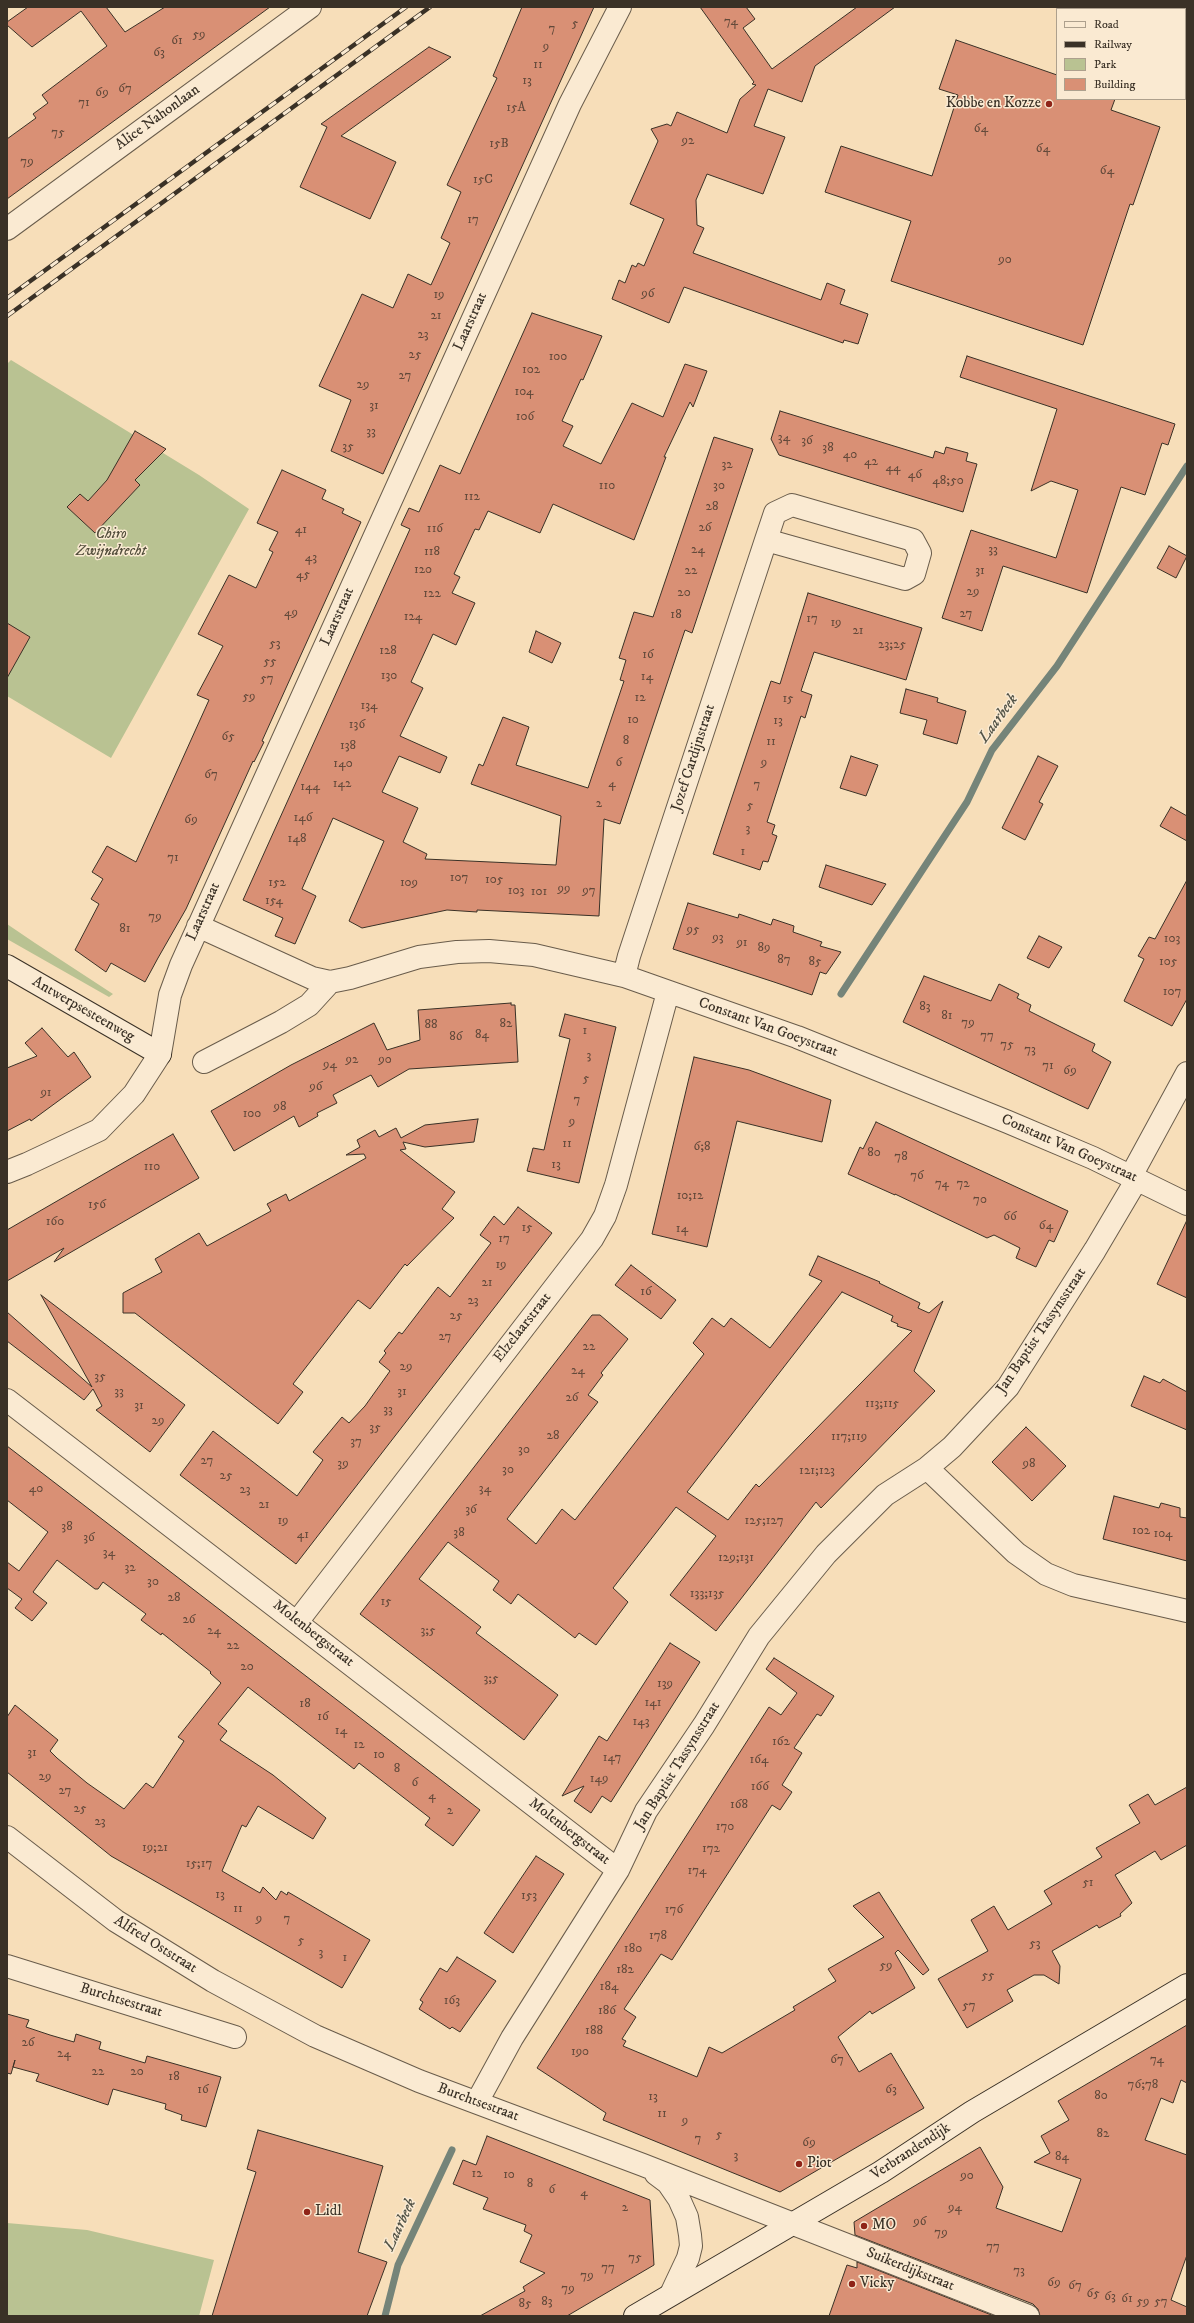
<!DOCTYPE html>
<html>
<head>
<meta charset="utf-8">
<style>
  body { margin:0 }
  #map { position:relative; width:1194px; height:2323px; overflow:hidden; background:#f7deb9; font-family:"IM FELL DW Pica",serif }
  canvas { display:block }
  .frame { position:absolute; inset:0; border:8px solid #3a3126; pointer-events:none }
  .legend { position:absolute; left:1056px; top:8px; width:130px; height:92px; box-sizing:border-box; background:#faead2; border:1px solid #ada08d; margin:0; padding:5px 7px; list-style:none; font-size:12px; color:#3a3126 }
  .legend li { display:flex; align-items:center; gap:8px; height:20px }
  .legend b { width:20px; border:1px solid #ada08d }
</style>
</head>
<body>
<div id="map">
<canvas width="1194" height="2323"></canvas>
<div class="frame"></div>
<ul class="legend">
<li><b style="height:5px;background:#faead2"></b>Road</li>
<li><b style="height:5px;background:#3a3126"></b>Railway</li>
<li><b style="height:11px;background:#b9c292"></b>Park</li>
<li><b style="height:11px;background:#d99075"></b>Building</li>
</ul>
</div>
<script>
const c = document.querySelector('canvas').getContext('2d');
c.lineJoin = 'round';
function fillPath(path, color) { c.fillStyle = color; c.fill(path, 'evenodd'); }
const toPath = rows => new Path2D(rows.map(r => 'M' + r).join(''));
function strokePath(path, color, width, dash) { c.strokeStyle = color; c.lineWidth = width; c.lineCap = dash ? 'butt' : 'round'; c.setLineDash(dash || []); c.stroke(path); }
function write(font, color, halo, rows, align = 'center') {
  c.font = font + ' "IM FELL DW Pica",serif'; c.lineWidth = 3; c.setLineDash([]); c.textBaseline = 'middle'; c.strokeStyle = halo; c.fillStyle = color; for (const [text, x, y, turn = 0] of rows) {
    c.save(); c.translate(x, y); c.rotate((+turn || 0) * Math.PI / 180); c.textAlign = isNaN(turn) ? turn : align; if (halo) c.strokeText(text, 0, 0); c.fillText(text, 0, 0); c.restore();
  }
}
const green = toPath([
  [11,360,199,475,249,509,111,758,7,696,7,364],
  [7,924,35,943,113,994,109,997,7,939],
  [7,2223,87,2230,214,2260,199,2316,7,2316]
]);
const stream = toPath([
  [841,994,967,802,992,750,1057,666,1187,466],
  [385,2316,398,2265,452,2150]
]);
const building = toPath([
  [28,7,106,7,125,32,165,7,270,7,7,199,7,139,36,118,33,114,48,103,42,95,107,46,81,11,32,47,7,25,7,22,28,7],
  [522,7,594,7,383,474,331,451,351,400,319,386,362,294,393,308,408,274,431,285,450,243,441,238,461,192,447,185,497,78,493,76,522,7],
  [700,7,746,7,755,19,743,28,772,69,857,7,895,7,815,66,802,102,768,89,754,126,785,137,763,194,707,174,696,200,697,225,704,228,693,253,821,300,827,283,845,290,840,304,868,314,858,344,844,340,843,343,684,287,669,323,612,299,619,280,625,283,632,265,636,267,638,263,644,266,664,219,630,204,658,141,651,129,667,124,671,126,677,112,727,133,740,99,756,85,752,84,754,82,700,7],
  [956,40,1057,75,1057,99,1115,99,1111,110,1160,127,1133,205,1130,204,1083,345,891,281,911,221,825,192,841,146,932,176,958,95,939,89,956,40],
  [429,47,451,57,341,136,396,162,370,219,300,187,327,127,321,124,429,47],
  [532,313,602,336,583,380,581,379,562,421,573,426,563,446,601,464,632,403,663,417,685,364,707,371,693,407,690,402,664,457,666,457,634,540,553,504,540,533,488,511,479,530,475,529,454,574,460,577,452,593,475,603,456,645,433,634,411,682,423,688,400,736,447,757,440,773,399,756,382,792,418,808,403,842,427,854,425,859,556,865,561,816,471,784,479,764,483,766,503,717,529,727,516,765,588,788,624,681,620,680,626,660,619,658,634,612,653,617,714,437,753,449,692,633,685,630,620,824,604,819,599,916,477,910,477,912,447,910,362,928,349,921,384,841,333,818,302,889,316,896,295,944,275,936,283,918,243,900,410,529,401,525,409,508,419,512,440,465,460,474,532,313],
  [967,356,1175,424,1168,445,1162,443,1145,495,1121,487,1087,593,1003,566,982,631,942,618,971,530,1056,558,1078,490,1051,481,1031,491,1057,409,960,377,967,356],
  [780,411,933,458,935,451,944,454,946,447,968,453,966,461,977,464,963,512,779,455,771,439,780,411],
  [135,431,166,449,135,480,140,485,95,533,67,507,80,494,88,501,107,480,135,431],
  [282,470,326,490,322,499,344,509,342,513,361,522,262,741,264,742,254,762,253,761,186,909,158,958,145,982,111,963,106,972,75,950,99,904,91,899,103,879,92,872,107,846,136,862,209,700,197,695,223,646,198,634,229,575,256,588,273,552,269,550,278,532,257,523,282,470],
  [1169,546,1187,556,1176,578,1157,568,1169,546],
  [808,593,922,628,906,680,814,652,801,691,812,695,805,718,801,716,767,822,775,825,772,834,777,836,768,862,763,861,760,870,713,854,771,681,780,684,808,593],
  [7,623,30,637,7,678,7,623],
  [536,631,561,643,552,663,529,652,536,631],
  [906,689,938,698,937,702,966,711,957,744,923,734,927,720,900,713,906,689],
  [851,756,878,765,866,796,840,788,851,756],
  [1038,756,1058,766,1039,802,1043,804,1025,840,1002,828,1038,756],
  [1171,807,1187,816,1187,841,1160,826,1171,807],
  [826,865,886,884,872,905,819,887,826,865],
  [1187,880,1187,999,1172,1026,1124,1001,1144,959,1138,956,1149,937,1155,939,1187,880],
  [688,903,738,918,739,914,771,925,773,919,794,926,793,932,822,942,820,946,841,952,826,974,820,972,812,995,774,982,673,949,688,903],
  [1039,936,1062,947,1049,968,1027,958,1039,936],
  [924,976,991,1001,999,984,1019,994,1017,998,1031,1005,1029,1011,1095,1044,1092,1051,1111,1062,1088,1109,903,1022,924,976],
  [511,1003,511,1005,515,1005,518,1062,409,1069,378,1087,371,1075,333,1095,337,1103,317,1113,318,1116,299,1127,294,1116,234,1151,211,1111,291,1065,374,1023,387,1050,420,1040,418,1010,511,1003],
  [565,1014,616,1027,579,1183,527,1171,533,1148,544,1150,549,1128,570,1039,559,1036,565,1014],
  [42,1028,68,1057,74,1052,91,1077,31,1121,30,1119,7,1131,7,1068,37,1056,25,1043,42,1028],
  [694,1057,749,1070,831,1100,822,1142,737,1121,707,1247,652,1234,694,1057],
  [478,1119,474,1142,425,1147,403,1142,406,1149,400,1150,455,1192,442,1209,454,1218,407,1266,405,1264,370,1309,358,1300,293,1384,303,1392,278,1424,135,1313,123,1313,123,1293,162,1272,155,1259,199,1233,207,1246,271,1211,267,1204,286,1194,289,1201,366,1158,364,1154,346,1155,360,1147,357,1140,375,1130,379,1137,396,1128,401,1138,425,1125,478,1119],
  [876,1122,1068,1211,1054,1242,1049,1240,1036,1267,1016,1258,1020,1248,994,1235,987,1238,895,1194,895,1195,848,1174,860,1147,863,1149,876,1122],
  [173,1134,199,1178,54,1262,64,1248,7,1281,7,1230,173,1134],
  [518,1207,552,1233,296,1564,180,1475,213,1431,297,1496,323,1460,313,1452,342,1417,349,1423,365,1406,390,1371,379,1362,386,1353,384,1351,399,1332,402,1334,438,1287,450,1297,491,1243,480,1235,494,1216,504,1225,518,1207],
  [1187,1220,1187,1298,1157,1284,1187,1220],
  [818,1256,880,1282,879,1283,920,1303,918,1308,929,1313,943,1301,914,1371,935,1391,821,1508,816,1502,716,1631,670,1595,716,1536,676,1507,613,1588,628,1602,596,1645,579,1633,575,1638,518,1594,511,1604,493,1590,499,1581,448,1542,419,1579,481,1627,476,1633,558,1695,524,1740,360,1614,592,1315,600,1315,628,1339,601,1373,603,1375,588,1395,598,1402,507,1519,536,1544,562,1509,575,1520,704,1354,693,1343,712,1318,724,1327,731,1318,770,1348,822,1281,809,1275,818,1256],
  [842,1292,893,1316,891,1321,898,1324,897,1326,912,1331,759,1487,756,1484,728,1520,687,1492,842,1292],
  [631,1265,676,1300,661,1319,615,1285,631,1265],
  [41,1295,185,1405,150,1452,96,1410,102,1406,93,1389,84,1400,7,1341,7,1312,92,1387,41,1295],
  [1144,1376,1160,1383,1163,1379,1187,1392,1187,1430,1131,1406,1144,1376],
  [1026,1427,1066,1466,1032,1501,992,1462,1026,1427],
  [7,1446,480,1810,453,1846,425,1825,430,1818,359,1763,354,1769,248,1687,218,1724,227,1731,220,1740,273,1775,326,1818,313,1839,258,1806,246,1827,242,1825,222,1871,260,1893,263,1887,276,1900,281,1891,287,1895,288,1892,370,1940,342,1988,111,1856,7,1772,7,1717,15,1705,58,1740,50,1751,57,1758,87,1783,124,1809,146,1783,153,1788,184,1741,178,1737,221,1683,210,1673,211,1672,162,1633,161,1635,141,1620,146,1614,103,1582,98,1589,95,1589,57,1560,33,1592,47,1603,32,1621,15,1608,22,1599,7,1588,7,1562,19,1571,48,1532,7,1500,7,1446],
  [1114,1496,1159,1508,1161,1503,1180,1508,1180,1517,1187,1518,1187,1561,1103,1539,1114,1496],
  [670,1643,700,1662,611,1802,602,1796,591,1813,574,1801,584,1786,562,1796,599,1736,607,1741,670,1643],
  [774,1658,834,1696,821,1716,817,1714,794,1748,802,1753,782,1785,792,1792,780,1810,772,1805,672,1960,661,1954,624,2009,636,2017,622,2039,626,2041,623,2046,697,2077,709,2047,722,2053,795,2010,793,2007,836,1981,828,1969,884,1937,853,1906,879,1892,929,1970,923,1975,898,1950,895,1953,915,1988,872,2014,870,2011,838,2037,859,2072,891,2053,924,2108,780,2192,603,2120,606,2113,537,2068,769,1707,781,1715,797,1693,766,1669,774,1658],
  [1187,1787,1187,1845,1161,1860,1155,1851,1115,1875,1132,1903,1120,1914,1121,1916,1099,1928,1097,1925,1052,1951,1060,1966,1059,1984,1044,1975,1034,1975,1007,1990,1013,2001,967,2028,938,1979,988,1951,971,1920,994,1906,1008,1930,1052,1904,1044,1891,1102,1857,1096,1848,1140,1823,1129,1805,1148,1794,1155,1805,1187,1787],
  [536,1856,564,1874,513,1953,484,1933,536,1856],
  [457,1957,496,1981,460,2032,452,2027,450,2029,419,2009,423,2002,420,2000,440,1968,447,1972,457,1957],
  [7,2014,29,2020,26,2027,50,2035,74,2042,76,2034,101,2042,99,2049,145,2063,147,2056,221,2077,206,2127,181,2120,182,2115,165,2109,166,2104,113,2089,108,2105,36,2081,39,2074,13,2067,15,2060,11,2074,7,2073,7,2014],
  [1187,2025,1187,2083,1181,2080,1173,2103,1161,2098,1145,2140,1187,2155,1187,2255,1171,2300,1187,2307,1187,2316,1040,2316,1038,2309,1033,2304,855,2235,854,2222,980,2147,1003,2187,996,2208,1062,2232,1081,2179,1034,2162,1050,2153,1041,2136,1069,2120,1058,2101,1187,2025],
  [258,2130,383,2166,358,2252,387,2262,367,2316,212,2316,256,2172,247,2169,258,2130],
  [487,2136,650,2200,654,2265,567,2316,480,2316,525,2291,523,2287,545,2273,520,2262,532,2235,524,2231,526,2225,483,2209,488,2198,453,2184,463,2160,476,2165,487,2136],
  [857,2262,994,2316,829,2316,847,2265,857,2268,857,2262]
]);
const street = toPath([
  [7,229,310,7],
  [198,926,312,978,330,982,350,978,419,957,457,952,489,951,534,955,624,976,797,1037,1008,1122,1093,1158,1187,1204],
  [624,976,629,956,766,540,775,513,792,505,913,540,920,553,914,574,905,579,766,540],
  [204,1062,281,1022,309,1005,330,982],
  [7,1172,27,1164,99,1130,134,1094,160,1054,170,995,181,965,570,104,620,7],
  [1131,1176,1187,1073],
  [7,1400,618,1870],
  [927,1468,1016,1553,1046,1574,1073,1585,1187,1611],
  [297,1622,592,1239,605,1216,616,1185,668,992],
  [7,1837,116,1921,213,1981,315,2036,419,2081,643,2165,1028,2316],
  [7,1966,235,2037],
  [477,2102,512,2038,618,1870,646,1811,704,1725,759,1636,826,1554,885,1495,927,1468,952,1447,1008,1387,1095,1250,1137,1179],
  [656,2174,668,2183,679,2199,687,2217,690,2235,691,2246,688,2258,672,2292]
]);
const secondary = toPath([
  [7,966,160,1054],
  [635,2316,881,2172,972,2112,1187,1985]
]);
const rail = toPath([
  [7,298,406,7],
  [7,316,430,7]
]);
const markers = [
  [1049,104,4,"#8f2418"],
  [799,2164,4,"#8f2418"],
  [307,2212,4,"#8f2418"],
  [864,2226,4,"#8f2418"],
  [852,2284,4,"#8f2418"]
];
const numberNames = [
  ["74",731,22],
  ["5",575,24],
  ["7",552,29],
  ["59",199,35],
  ["61",177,41],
  ["9",546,47],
  ["63",159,53],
  ["11",538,65],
  ["13",527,81],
  ["67",125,89],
  ["69",102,93],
  ["71",84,103],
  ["15A",516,108],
  ["64",981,129],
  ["75",58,133],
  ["92",688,141],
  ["15B",499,144],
  ["64",1043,149],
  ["79",27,162],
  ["64",1107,171],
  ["15C",483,180],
  ["17",473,220],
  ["90",1005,260],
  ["96",648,294],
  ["19",439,295],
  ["21",436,316],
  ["23",423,335],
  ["25",415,355],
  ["100",558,357],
  ["102",531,370],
  ["27",405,376],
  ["29",363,385],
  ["104",524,392],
  ["31",374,406],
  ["106",525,417],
  ["33",371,432],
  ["34",784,438],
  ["36",807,441],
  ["35",348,447],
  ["38",828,448],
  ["40",850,455],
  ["42",871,462],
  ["32",727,465],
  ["44",893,468],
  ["46",915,475],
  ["48;50",948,481],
  ["110",607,486],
  ["30",719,486],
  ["112",472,497],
  ["28",712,507],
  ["26",705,528],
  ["116",435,529],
  ["41",301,530],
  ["24",698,550],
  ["33",993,550],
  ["118",432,552],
  ["43",311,558],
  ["120",423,570],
  ["22",691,571],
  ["31",980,571],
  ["45",303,575],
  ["29",973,592],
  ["20",684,593],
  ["122",432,594],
  ["49",291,613],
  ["27",966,614],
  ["18",676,615],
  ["124",413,617],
  ["17",812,619],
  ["19",836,623],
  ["21",858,631],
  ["53",275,644],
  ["23;25",892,645],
  ["128",388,651],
  ["16",648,655],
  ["55",270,662],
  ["130",389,676],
  ["14",647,677],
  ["57",267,679],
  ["59",249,697],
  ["12",640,698],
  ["15",788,699],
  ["134",369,706],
  ["10",633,720],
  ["13",778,721],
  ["136",357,725],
  ["65",228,737],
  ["8",626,741],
  ["11",771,742],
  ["138",348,746],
  ["6",619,763],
  ["9",764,763],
  ["140",343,764],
  ["67",211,775],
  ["142",342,784],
  ["4",612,784],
  ["7",757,785],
  ["144",310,787],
  ["2",599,804],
  ["5",750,806],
  ["146",303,818],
  ["69",191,820],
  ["3",748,829],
  ["148",297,839],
  ["1",743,852],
  ["71",173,858],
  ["107",459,878],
  ["105",494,880],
  ["152",277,883],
  ["109",409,883],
  ["99",564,889],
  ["103",516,891],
  ["97",589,891],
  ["101",539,892],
  ["154",274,901],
  ["79",155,917],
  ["81",125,929],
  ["95",693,930],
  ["93",718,938],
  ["103",1172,939],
  ["91",742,943],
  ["89",764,948],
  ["87",784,960],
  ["85",815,962],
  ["105",1168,962],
  ["107",1172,992],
  ["83",925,1007],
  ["81",947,1016],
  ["79",968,1023],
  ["82",506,1024],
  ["88",431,1025],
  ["1",585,1031],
  ["84",482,1035],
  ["77",987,1036],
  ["86",456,1037],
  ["75",1007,1045],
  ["73",1030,1050],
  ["3",589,1056],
  ["92",352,1060],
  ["90",385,1060],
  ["94",330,1065],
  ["71",1048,1066],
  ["69",1070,1071],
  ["5",586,1079],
  ["96",316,1087],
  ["91",46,1093],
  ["7",577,1100],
  ["98",280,1107],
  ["100",252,1114],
  ["9",572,1122],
  ["11",567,1144],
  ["6;8",702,1147],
  ["80",874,1153],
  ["78",901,1157],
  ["13",556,1165],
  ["110",152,1167],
  ["76",917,1176],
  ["74",942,1184],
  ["72",963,1184],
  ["10;12",690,1196],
  ["70",980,1200],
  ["156",97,1205],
  ["66",1010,1217],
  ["160",55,1222],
  ["64",1046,1226],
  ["15",527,1228],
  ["14",682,1229],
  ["17",504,1239],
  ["19",501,1265],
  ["21",487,1283],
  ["16",646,1292],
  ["23",473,1301],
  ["25",456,1316],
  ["27",445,1337],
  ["22",589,1347],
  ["29",406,1367],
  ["24",578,1371],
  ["35",100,1377],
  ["33",119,1392],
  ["31",402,1392],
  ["26",572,1398],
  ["113;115",882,1404],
  ["31",139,1406],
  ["33",388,1410],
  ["29",158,1421],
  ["35",375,1428],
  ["28",553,1436],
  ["117;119",849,1437],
  ["37",356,1442],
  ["30",524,1450],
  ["27",207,1461],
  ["39",343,1464],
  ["98",1029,1464],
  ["30",508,1470],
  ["121;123",817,1471],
  ["25",226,1476],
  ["40",36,1489],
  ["34",485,1489],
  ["23",245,1490],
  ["21",264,1505],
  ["36",471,1510],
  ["19",283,1521],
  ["125;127",764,1521],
  ["38",67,1527],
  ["102",1141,1531],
  ["38",459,1533],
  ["104",1163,1534],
  ["41",303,1535],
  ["36",89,1538],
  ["34",109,1553],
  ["129;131",736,1558],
  ["32",130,1568],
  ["30",153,1582],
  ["133;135",707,1594],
  ["28",174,1598],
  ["15",386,1602],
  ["26",189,1620],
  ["24",214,1631],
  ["3;5",428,1631],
  ["22",233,1646],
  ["20",247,1667],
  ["3;5",491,1679],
  ["139",665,1684],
  ["141",653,1703],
  ["18",305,1704],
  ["16",323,1717],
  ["143",641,1722],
  ["14",341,1731],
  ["162",781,1742],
  ["12",359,1745],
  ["31",32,1753],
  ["10",379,1755],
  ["147",612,1758],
  ["164",759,1760],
  ["8",397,1769],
  ["29",45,1777],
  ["149",599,1779],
  ["6",415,1783],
  ["166",760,1787],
  ["27",65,1791],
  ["4",432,1796],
  ["168",739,1805],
  ["25",80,1809],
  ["2",450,1811],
  ["23",100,1822],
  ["170",725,1827],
  ["19;21",155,1848],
  ["172",711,1849],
  ["15;17",199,1864],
  ["174",697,1871],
  ["51",1088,1883],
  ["13",220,1895],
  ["153",529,1896],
  ["11",238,1909],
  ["176",674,1910],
  ["9",259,1919],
  ["7",287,1919],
  ["178",658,1936],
  ["5",301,1941],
  ["53",1035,1944],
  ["180",633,1949],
  ["3",321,1953],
  ["1",345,1958],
  ["59",886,1966],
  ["182",625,1970],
  ["55",988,1976],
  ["184",609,1987],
  ["163",452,2001],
  ["57",969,2006],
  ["186",607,2011],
  ["188",594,2031],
  ["26",28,2043],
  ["190",580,2052],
  ["24",64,2054],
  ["67",837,2060],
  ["74",1157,2060],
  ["22",98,2072],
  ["20",137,2072],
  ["18",174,2077],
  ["76;78",1143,2085],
  ["16",203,2090],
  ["63",891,2090],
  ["80",1101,2096],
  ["13",653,2097],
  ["11",662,2114],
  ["9",685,2121],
  ["82",1103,2134],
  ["5",719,2135],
  ["7",698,2139],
  ["69",809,2143],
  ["3",736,2156],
  ["84",1062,2157],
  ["12",477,2174],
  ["10",509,2175],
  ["90",967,2176],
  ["8",530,2184],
  ["6",552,2190],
  ["4",584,2193],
  ["2",625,2208],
  ["94",955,2208],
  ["96",920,2222],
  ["79",941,2233],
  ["77",993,2247],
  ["75",635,2258],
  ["77",608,2268],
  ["73",1019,2271],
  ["79",587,2276],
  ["69",1054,2283],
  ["67",1075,2286],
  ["79",568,2289],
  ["65",1093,2294],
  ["63",1110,2297],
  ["61",1127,2299],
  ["83",547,2302],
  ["59",1143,2302],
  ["57",1161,2302],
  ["85",525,2304]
];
const poiNames = [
  ["Kobbe en Kozze",1041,104,"right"],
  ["Piot",807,2164],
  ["Lidl",315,2212],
  ["MO",872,2226],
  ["Vicky",860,2284]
];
const streetNames = [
  ["Alice Nahonlaan",158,118,-36],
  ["Laarstraat",471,322,-66],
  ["Laarstraat",338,617,-66],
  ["Jozef Cardijnstraat",694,758,-72],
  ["Laarstraat",204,912,-66],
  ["Antwerpsesteenweg",83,1010,30],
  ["Constant Van Goeystraat",768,1028,20],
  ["Constant Van Goeystraat",1069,1149,24],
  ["Elzelaarstraat",523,1328,-52],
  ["Jan Baptist Tassynsstraat",1042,1331,-56],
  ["Molenbergstraat",313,1634,38],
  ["Jan Baptist Tassynsstraat",678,1766,-58],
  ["Molenbergstraat",569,1832,38],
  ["Alfred Oststraat",155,1945,32],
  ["Burchtsestraat",121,2001,17],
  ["Burchtsestraat",478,2103,20],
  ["Verbrandendijk",911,2152,-33],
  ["Suikerdijkstraat",910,2270,22]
];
const parkNames = [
  ["Chiro",111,535],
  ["Zwijndrecht",111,552]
];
const waterNames = [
  ["Laarbeek",999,719,-54],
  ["Laarbeek",401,2225,-65]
];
fillPath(green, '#b9c292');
strokePath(stream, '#758479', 7);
fillPath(building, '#d99075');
strokePath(building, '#3a3126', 1);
strokePath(street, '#695c4b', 24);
strokePath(secondary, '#3a3126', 24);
strokePath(street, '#faead2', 22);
strokePath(secondary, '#faead2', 22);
strokePath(rail, '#3a3126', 4.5);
strokePath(rail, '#faead2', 3, [9]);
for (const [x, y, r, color] of markers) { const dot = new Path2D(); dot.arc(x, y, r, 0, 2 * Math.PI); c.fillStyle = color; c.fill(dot); strokePath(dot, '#faead2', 1.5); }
write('13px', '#62493a', null, numberNames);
write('15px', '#3a3126', '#faead2', poiNames, 'left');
write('15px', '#3a3126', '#faead2', streetNames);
write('italic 15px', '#534e3c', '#faead2', parkNames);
write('italic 16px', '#535448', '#faead2', waterNames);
</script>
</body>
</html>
